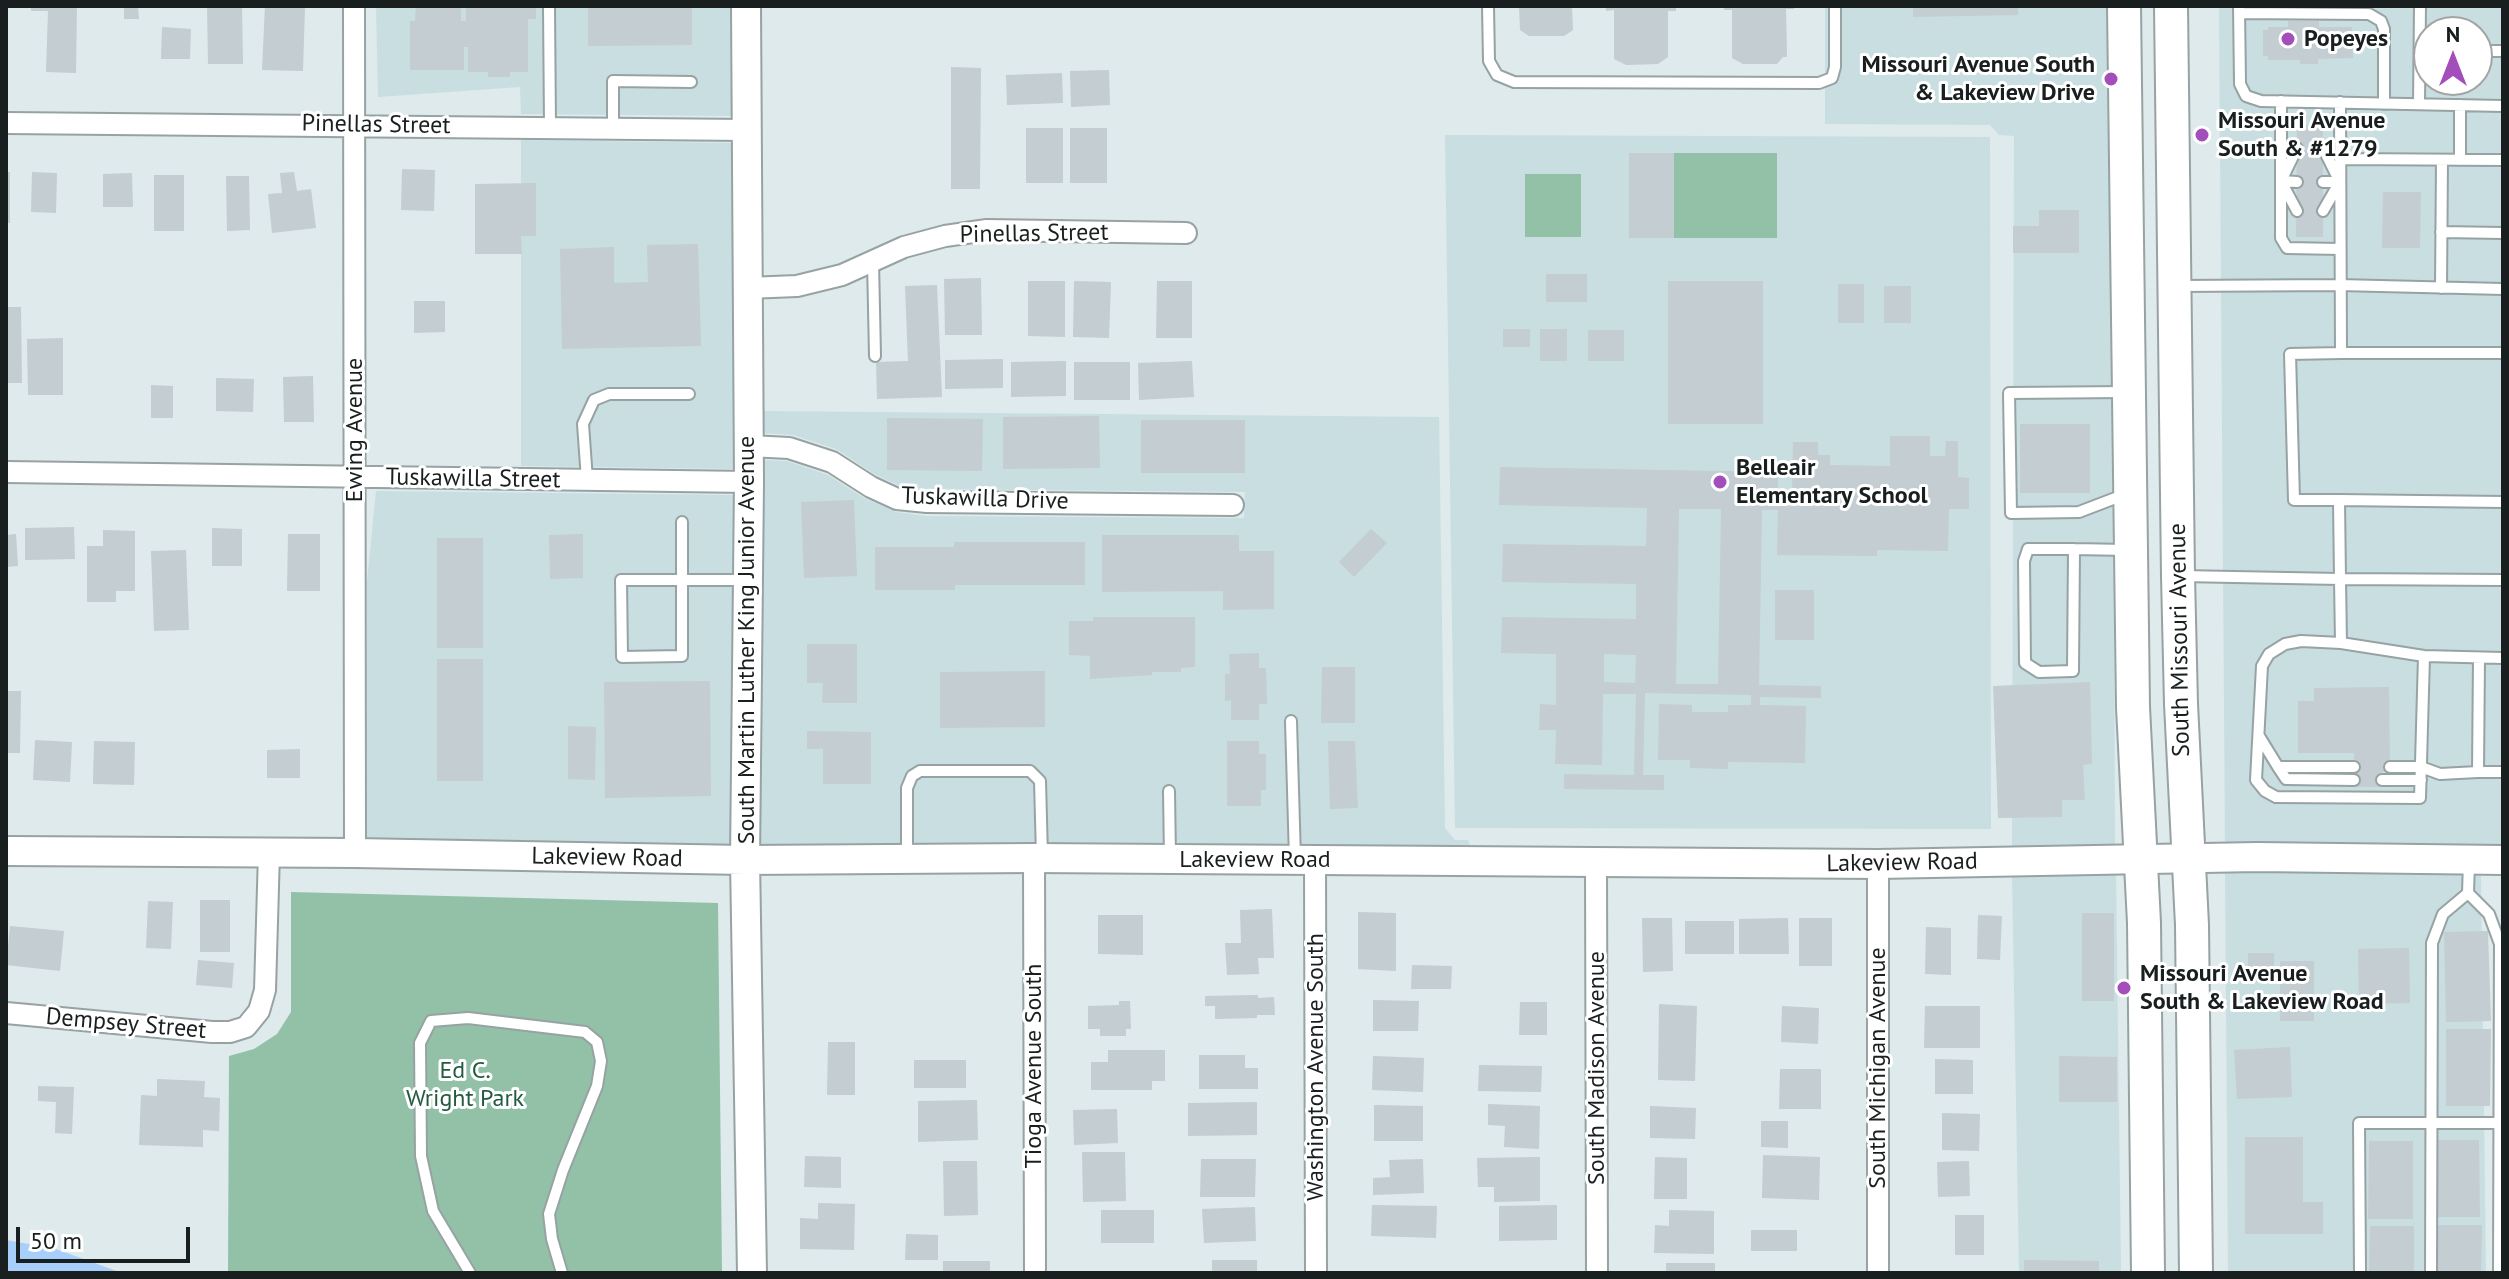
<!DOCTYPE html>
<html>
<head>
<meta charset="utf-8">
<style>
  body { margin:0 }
  #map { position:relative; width:2509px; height:1279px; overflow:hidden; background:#deeaeb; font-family:"PT Sans",sans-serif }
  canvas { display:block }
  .frame { position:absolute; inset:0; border:8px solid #191e1e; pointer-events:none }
  .north { position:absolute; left:2413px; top:16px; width:80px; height:80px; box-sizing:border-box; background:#fff; border:2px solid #a3a5a5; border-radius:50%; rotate:0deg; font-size:22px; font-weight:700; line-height:32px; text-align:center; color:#191e1e }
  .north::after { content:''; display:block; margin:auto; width:28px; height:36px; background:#a44ebb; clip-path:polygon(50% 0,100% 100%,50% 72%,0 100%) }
  .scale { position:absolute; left:16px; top:1227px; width:174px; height:36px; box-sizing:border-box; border:4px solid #191e1e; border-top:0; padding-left:10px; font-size:24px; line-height:28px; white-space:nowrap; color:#191e1e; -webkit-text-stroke:6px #fff; paint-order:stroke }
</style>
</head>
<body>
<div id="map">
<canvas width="2509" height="1279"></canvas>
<div class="frame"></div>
<div class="north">N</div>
<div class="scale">50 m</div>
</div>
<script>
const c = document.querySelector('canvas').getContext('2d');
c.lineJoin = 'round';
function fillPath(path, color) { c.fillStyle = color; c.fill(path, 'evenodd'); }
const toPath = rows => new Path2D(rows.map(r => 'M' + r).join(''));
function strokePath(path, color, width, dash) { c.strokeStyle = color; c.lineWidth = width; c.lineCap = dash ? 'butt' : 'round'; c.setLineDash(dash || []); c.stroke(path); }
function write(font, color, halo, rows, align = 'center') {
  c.font = font + ' "PT Sans",sans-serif'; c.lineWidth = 6; c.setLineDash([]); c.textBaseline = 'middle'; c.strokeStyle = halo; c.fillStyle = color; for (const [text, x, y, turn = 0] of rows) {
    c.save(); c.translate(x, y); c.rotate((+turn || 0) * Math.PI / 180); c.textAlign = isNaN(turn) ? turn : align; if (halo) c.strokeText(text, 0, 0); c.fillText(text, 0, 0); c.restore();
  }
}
const built = toPath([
  [376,6,734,6,734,116,521,114,520,87,378,97],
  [1825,6,2112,6,2115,847,2012,848,2014,136,1999,135,1990,125,1825,124],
  [2219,6,2503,6,2503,847,2225,845],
  [2429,32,2477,32,2477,80,2429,80],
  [1445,135,1990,137,1991,829,1455,828],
  [521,140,734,143,737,469,521,466],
  [760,411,1439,417,1445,828,1455,840,1468,840,1471,848,757,847,761,460,787,461,828,475,864,498,896,512,927,516,1244,518,1245,492,928,489,900,486,876,475,836,449,793,435,761,433],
  [376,491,736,495,733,847,367,840,367,582],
  [2257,871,2503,874,2481,875,2486,1273,2228,1273,2225,872],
  [2116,874,2121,1273,2019,1273,2012,875]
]);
const green = toPath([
  [1674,153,1777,153,1777,238,1674,238],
  [1525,174,1581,174,1581,237,1525,237],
  [291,892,718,903,722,1273,228,1273,229,1056,254,1049,277,1034,291,1012]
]);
const water = toPath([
  [6,1240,56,1249,122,1273,6,1273]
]);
const building = toPath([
  [31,6,77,6,76,73,46,72,48,11,31,11],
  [124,6,138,6,139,19,124,19],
  [207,6,242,6,243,64,208,64],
  [265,6,305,6,303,71,262,70],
  [416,6,461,6,461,21,466,21,466,6,536,6,536,19,528,19,528,72,510,72,510,77,488,77,488,72,468,72,468,47,464,47,464,70,410,70,410,21,415,21],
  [588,6,692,6,692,45,588,46],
  [1519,6,1572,6,1573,30,1564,36,1529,36,1520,30],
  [1606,6,1676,6,1676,11,1668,11,1668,57,1658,64,1626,65,1614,59,1614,10,1606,11],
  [1724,6,1794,6,1794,9,1786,9,1787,57,1783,57,1777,64,1743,64,1732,58,1732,10,1724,10],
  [1913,6,2018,6,2018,15,1913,17],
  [2288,21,2319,21,2319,27,2352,27,2353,58,2318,59,2318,64,2300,64,2300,60,2268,60,2268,56,2263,56,2263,30,2268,30,2268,27,2288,27],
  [162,27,191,29,190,59,161,59],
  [951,67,981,68,980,189,951,189],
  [1109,70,1110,105,1071,107,1070,71],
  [1062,73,1063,103,1007,105,1006,75],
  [2297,125,2323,125,2323,237,2296,237],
  [1026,128,1063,128,1063,183,1026,183],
  [1070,128,1107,128,1107,183,1070,183],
  [1629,153,1674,153,1674,238,1629,238],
  [402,169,435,170,434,211,401,210],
  [6,172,10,172,10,223,6,223],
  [32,172,57,173,56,213,31,212],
  [294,172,297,191,311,189,316,228,272,233,268,194,282,193,280,173],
  [132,173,133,207,103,207,103,174],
  [154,175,184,175,184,231,154,231],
  [226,176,249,176,250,230,227,231],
  [536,183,536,236,521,236,522,254,475,254,475,184],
  [2383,192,2421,192,2420,248,2382,248],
  [2039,210,2079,210,2079,253,2013,253,2013,226,2039,226],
  [698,244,701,346,562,349,560,249,614,247,614,283,648,282,647,245],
  [1546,274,1587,274,1587,302,1546,302],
  [981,278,982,335,945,335,944,279],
  [1028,281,1065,281,1065,337,1028,336],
  [1074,281,1111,282,1109,338,1073,337],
  [1157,281,1192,281,1192,338,1156,338],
  [1668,281,1763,281,1763,424,1668,424],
  [1838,284,1864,284,1864,323,1838,323],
  [937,285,942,397,877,399,876,362,908,361,905,286],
  [1884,286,1911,286,1911,323,1884,323],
  [414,301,445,301,445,332,414,333],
  [6,307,21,307,22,383,6,383],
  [1503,329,1530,329,1530,347,1503,347],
  [1540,329,1567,329,1567,361,1540,361],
  [1588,330,1624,330,1624,361,1588,361],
  [63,338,63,395,28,395,27,339],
  [1003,359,1003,388,945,389,945,360],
  [1066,361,1066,396,1011,397,1011,362],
  [1192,361,1194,397,1139,400,1138,363],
  [1074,362,1130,362,1130,400,1074,400],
  [313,376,314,422,284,422,283,377],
  [216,378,254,379,253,412,216,411],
  [151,385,173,386,173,418,151,418],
  [1099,416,1100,468,1003,469,1003,417],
  [887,418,983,419,982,471,887,470],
  [1141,420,1245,420,1245,473,1141,473],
  [2020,424,2090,424,2090,493,2020,493],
  [1890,436,1930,436,1930,456,1945,456,1946,441,1958,441,1958,477,1969,478,1969,509,1949,509,1948,551,1877,550,1877,556,1777,555,1778,510,1762,510,1759,685,1821,686,1821,698,1760,697,1760,705,1806,706,1805,763,1728,762,1728,769,1690,768,1690,760,1658,760,1659,704,1692,705,1692,712,1728,712,1728,705,1751,705,1751,695,1645,693,1643,775,1664,775,1664,790,1564,789,1564,774,1634,775,1636,694,1603,694,1602,765,1555,764,1556,730,1539,730,1540,704,1556,705,1556,654,1501,653,1502,617,1636,619,1636,584,1502,582,1503,544,1646,546,1647,508,1499,505,1500,467,1778,472,1778,498,1792,498,1793,442,1818,442,1818,455,1830,455,1830,465,1890,466],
  [1679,509,1721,509,1718,684,1676,684],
  [1604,654,1636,655,1635,683,1604,682],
  [854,500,857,576,804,578,801,502],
  [74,527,75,559,25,560,25,528],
  [212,528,242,529,242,566,212,566],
  [1371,529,1387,543,1354,577,1339,562],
  [103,530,135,531,135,591,116,591,116,602,87,602,87,546,103,546],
  [16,534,18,566,6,567,6,535],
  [288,534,320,534,320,591,287,591],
  [583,534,583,578,550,579,549,535],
  [1102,535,1239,535,1239,551,1274,551,1274,609,1223,610,1223,591,1102,592],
  [437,538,483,538,483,648,437,648],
  [954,542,1085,542,1085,585,955,585,955,590,875,590,875,547,954,547],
  [186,550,189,630,154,631,151,551],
  [1775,590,1814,590,1814,640,1775,640],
  [1093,617,1195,617,1195,667,1181,668,1181,672,1152,672,1152,675,1090,679,1090,656,1069,655,1069,621,1093,621],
  [807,644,857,644,857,703,822,703,823,683,807,683],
  [1259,653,1259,668,1266,668,1267,704,1259,704,1259,720,1231,720,1231,700,1225,701,1225,674,1230,674,1229,654],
  [437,659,483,659,483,781,437,781],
  [1322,667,1355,667,1355,723,1321,723],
  [1045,671,1045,727,940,728,940,672],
  [710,681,711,796,605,798,604,682],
  [2090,682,2092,764,2083,765,2085,800,2062,800,2062,817,1998,818,1993,686],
  [2389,687,2390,772,2382,772,2382,787,2354,787,2354,753,2298,753,2298,701,2314,701,2314,688],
  [6,691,21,691,20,753,6,753],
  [568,726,596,727,595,780,568,779],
  [807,731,871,732,871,784,823,784,823,749,807,749],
  [35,740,72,742,70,782,33,780],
  [94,741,135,742,134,785,93,784],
  [1227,741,1259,741,1259,754,1266,754,1266,790,1261,790,1261,806,1227,806],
  [1328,741,1355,741,1358,808,1330,809],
  [300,749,300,778,267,778,267,750],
  [200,900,230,900,230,952,200,952],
  [148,901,173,902,171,949,146,948],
  [1272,909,1274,958,1258,958,1259,974,1227,975,1225,943,1241,943,1240,910],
  [1358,912,1396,913,1396,971,1358,969],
  [2082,913,2114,913,2114,1001,2082,1001],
  [1098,915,1143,915,1143,955,1098,954],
  [1978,915,2002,916,2000,960,1977,959],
  [1642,918,1672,918,1673,971,1643,972],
  [1788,918,1789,954,1739,954,1739,919],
  [1799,918,1832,918,1832,966,1799,966],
  [1685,921,1734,921,1734,954,1685,954],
  [10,926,64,931,60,971,6,965],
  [1926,927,1951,928,1951,975,1925,974],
  [2488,931,2491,1021,2446,1022,2444,932],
  [2409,948,2410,1003,2359,1004,2358,949],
  [2248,953,2274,953,2274,982,2248,982],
  [198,960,234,963,232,988,196,985],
  [2280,961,2314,961,2314,1021,2280,1021],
  [1412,965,1452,966,1451,989,1411,989],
  [1258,995,1258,998,1274,997,1275,1015,1257,1015,1257,1018,1215,1019,1215,1006,1205,1006,1205,996],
  [1373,1000,1419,1001,1418,1031,1373,1031],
  [1119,1001,1130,1001,1131,1029,1126,1029,1126,1036,1100,1036,1100,1029,1088,1029,1088,1006,1119,1005],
  [1520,1002,1547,1002,1547,1035,1519,1035],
  [1659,1004,1697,1006,1695,1081,1658,1080],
  [1782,1006,1819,1008,1818,1044,1781,1042],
  [1925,1006,1980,1006,1980,1048,1924,1048],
  [2446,1029,2491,1029,2490,1106,2446,1106],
  [828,1042,855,1042,855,1095,827,1095],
  [2290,1047,2292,1097,2237,1099,2234,1050],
  [1108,1050,1165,1050,1165,1081,1152,1081,1152,1090,1091,1090,1091,1062,1108,1062],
  [1199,1055,1245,1055,1245,1068,1258,1068,1258,1089,1199,1089],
  [1373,1056,1424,1058,1423,1092,1372,1090],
  [2059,1056,2117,1057,2117,1102,2059,1102],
  [1935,1059,1973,1060,1973,1094,1935,1094],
  [914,1060,966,1060,966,1088,914,1088],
  [1479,1065,1542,1066,1541,1092,1478,1091],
  [1780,1069,1821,1069,1821,1109,1779,1109],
  [157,1079,205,1081,204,1097,220,1098,219,1131,203,1130,203,1147,139,1145,141,1095,157,1096],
  [38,1086,74,1087,72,1134,55,1133,56,1102,38,1101],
  [977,1100,978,1140,918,1142,918,1101],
  [1257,1102,1257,1135,1188,1136,1188,1103],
  [1488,1104,1540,1106,1539,1149,1504,1147,1505,1126,1488,1125],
  [1374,1105,1423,1106,1423,1141,1374,1141],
  [1650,1106,1696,1108,1695,1139,1650,1138],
  [1117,1109,1118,1143,1074,1145,1073,1110],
  [1942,1113,1980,1114,1979,1151,1942,1150],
  [1761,1121,1788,1121,1788,1148,1761,1147],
  [2245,1137,2303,1137,2303,1202,2323,1202,2323,1234,2245,1234],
  [2435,1140,2479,1140,2480,1217,2436,1217],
  [2369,1141,2413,1141,2413,1219,2368,1219],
  [1082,1152,1125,1152,1126,1201,1083,1202],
  [1763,1155,1820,1157,1819,1200,1762,1198],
  [805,1156,841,1157,841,1188,804,1187],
  [1540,1157,1540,1201,1494,1202,1494,1187,1478,1187,1477,1158],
  [1655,1157,1687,1158,1687,1199,1654,1199],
  [1201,1159,1256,1159,1255,1197,1200,1197],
  [1423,1159,1424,1193,1373,1195,1373,1178,1390,1177,1389,1160],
  [943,1161,977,1161,978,1215,944,1216],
  [1969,1161,1970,1196,1938,1197,1937,1162],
  [818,1203,855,1204,854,1250,800,1249,800,1218,818,1219],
  [1372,1205,1437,1206,1436,1238,1371,1236],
  [1557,1205,1557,1240,1499,1241,1499,1206],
  [1255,1207,1256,1241,1204,1243,1202,1209],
  [1101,1210,1154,1210,1154,1243,1101,1243],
  [1669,1210,1714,1211,1714,1254,1654,1253,1655,1225,1669,1226],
  [1955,1215,1984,1215,1984,1255,1955,1255],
  [2437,1225,2482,1225,2481,1273,2437,1273],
  [2370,1226,2414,1226,2414,1273,2369,1273],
  [1751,1230,1797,1230,1797,1251,1751,1251],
  [906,1234,938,1235,938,1260,905,1260],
  [1212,1260,1257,1260,1257,1273,1212,1273],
  [2024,1260,2099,1261,2099,1273,2024,1273],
  [943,1261,990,1261,990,1273,943,1273],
  [1666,1263,1715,1263,1715,1273,1666,1273]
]);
const lane = toPath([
  [549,6,550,127],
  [1488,6,1489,61,1497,75,1514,82,1819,83,1832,78,1835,67,1835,6],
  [2239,6,2240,84,2246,96,2261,101,2503,106],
  [2239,13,2369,14,2381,21,2384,29,2384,104],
  [2477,51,2503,51],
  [2281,101,2281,238,2287,248,2340,249],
  [2340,102,2341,353,2290,354,2294,500,2339,500,2340,579,2503,580],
  [2419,104,2420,6],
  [613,128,613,81,691,82],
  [2297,148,2281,181,2297,182],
  [2323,148,2340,182,2323,182],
  [2340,159,2503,160],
  [2460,160,2460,105],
  [2282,183,2297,211],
  [2323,211,2338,185],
  [2441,232,2503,233],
  [873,261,875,356],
  [2177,286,2339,285,2503,289],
  [2441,288,2442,160],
  [2341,353,2503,353],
  [587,480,583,424,594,400,609,394,689,394],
  [2126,494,2079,512,2011,513,2009,393,2126,392],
  [2339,500,2503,502],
  [682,522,682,580,621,580,622,657,682,656,682,580,746,580],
  [2074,549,2073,671,2039,672,2025,663,2024,561,2028,549,2074,549,2127,550],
  [2181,576,2340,579,2341,643,2424,656,2503,658],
  [2341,643,2301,641,2285,644,2269,654,2262,666,2256,780,2265,791,2276,797,2420,798,2424,656],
  [2479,658,2478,772,2503,772],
  [1291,721,1295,859],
  [2259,736,2278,767,2354,767],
  [2278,767,2286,779,2354,780],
  [2390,767,2421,767,2440,774,2478,772],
  [2382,780,2421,780],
  [1169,791,1170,858],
  [907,858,907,788,912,776,920,771,1030,771,1040,781,1042,856],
  [2468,893,2489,914,2500,944,2499,1273],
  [470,1273,433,1211,421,1156,420,1043,431,1021,468,1018,585,1032,597,1042,601,1061,597,1086,563,1170,549,1214,552,1239,562,1273],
  [2360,1273,2359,1123,2499,1123],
  [2431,1273,2432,943,2443,914,2468,893,2469,862]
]);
const street = toPath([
  [354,6,355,853],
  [6,123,746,130],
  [747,288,797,286,842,275,904,247,945,236,987,230,1186,233],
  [749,446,789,448,832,462,871,487,897,499,927,502,1233,505],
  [6,472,749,482],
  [1034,858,1035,1273],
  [1315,861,1316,1273],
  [1596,863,1597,1273],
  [1878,864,1878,1273],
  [6,1013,212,1032,230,1032,246,1027,259,1011,265,990,269,853]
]);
const secondary = toPath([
  [746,6,749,482,745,860,752,1273],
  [6,851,355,853,745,860,1034,858,1878,864,2257,857,2503,860]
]);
const primary = toPath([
  [2124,6,2133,707,2144,923,2148,1273],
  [2171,6,2178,576,2181,704,2192,925,2196,1273]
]);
const markers = [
  [2288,39,8,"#a44ebb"],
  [2111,79,8,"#a44ebb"],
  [2202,135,8,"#a44ebb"],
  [1720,482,8,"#a44ebb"],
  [2124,988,8,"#a44ebb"]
];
const poiNames = [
  ["Popeyes",2304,39],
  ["Missouri Avenue South",2095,65,"right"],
  ["& Lakeview Drive",2095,93,"right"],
  ["Missouri Avenue",2218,121],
  ["South & #1279",2218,149],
  ["Belleair",1736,468],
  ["Elementary School",1736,496],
  ["Missouri Avenue",2140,974],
  ["South & Lakeview Road",2140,1002]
];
const streetNames = [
  ["Pinellas Street",376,125,1],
  ["Pinellas Street",1034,234,-1],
  ["Ewing Avenue",355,430,-90],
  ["Tuskawilla Street",473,479,1],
  ["Tuskawilla Drive",985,499,2],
  ["South Martin Luther King Junior Avenue",747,640,-90],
  ["South Missouri Avenue",2180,640,-91],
  ["Lakeview Road",607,858,1],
  ["Lakeview Road",1255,860],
  ["Lakeview Road",1902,863,-1],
  ["Dempsey Street",126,1024,5],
  ["Tioga Avenue South",1034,1066,-90],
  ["Washington Avenue South",1316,1067,-90],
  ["South Madison Avenue",1597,1068,-90],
  ["South Michigan Avenue",1878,1068,-90]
];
const parkNames = [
  ["Ed C.",465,1071],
  ["Wright Park",465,1099]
];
fillPath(built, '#c9dee1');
fillPath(green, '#92c1a8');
fillPath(water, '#a7cffa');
fillPath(building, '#c3cdd2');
strokePath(lane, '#97a2a3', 14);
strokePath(street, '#97a2a3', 24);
strokePath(secondary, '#97a2a3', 32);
strokePath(primary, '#97a2a3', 36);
strokePath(lane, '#fff', 10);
strokePath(street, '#fff', 20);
strokePath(secondary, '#fff', 28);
strokePath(primary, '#fff', 32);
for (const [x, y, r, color] of markers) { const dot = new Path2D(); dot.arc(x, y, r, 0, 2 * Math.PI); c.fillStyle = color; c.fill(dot); strokePath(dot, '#fff', 3); }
write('bold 24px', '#191e1e', '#fff', poiNames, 'left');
write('24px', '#191e1e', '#fff', streetNames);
write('24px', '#235b41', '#fff', parkNames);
</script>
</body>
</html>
